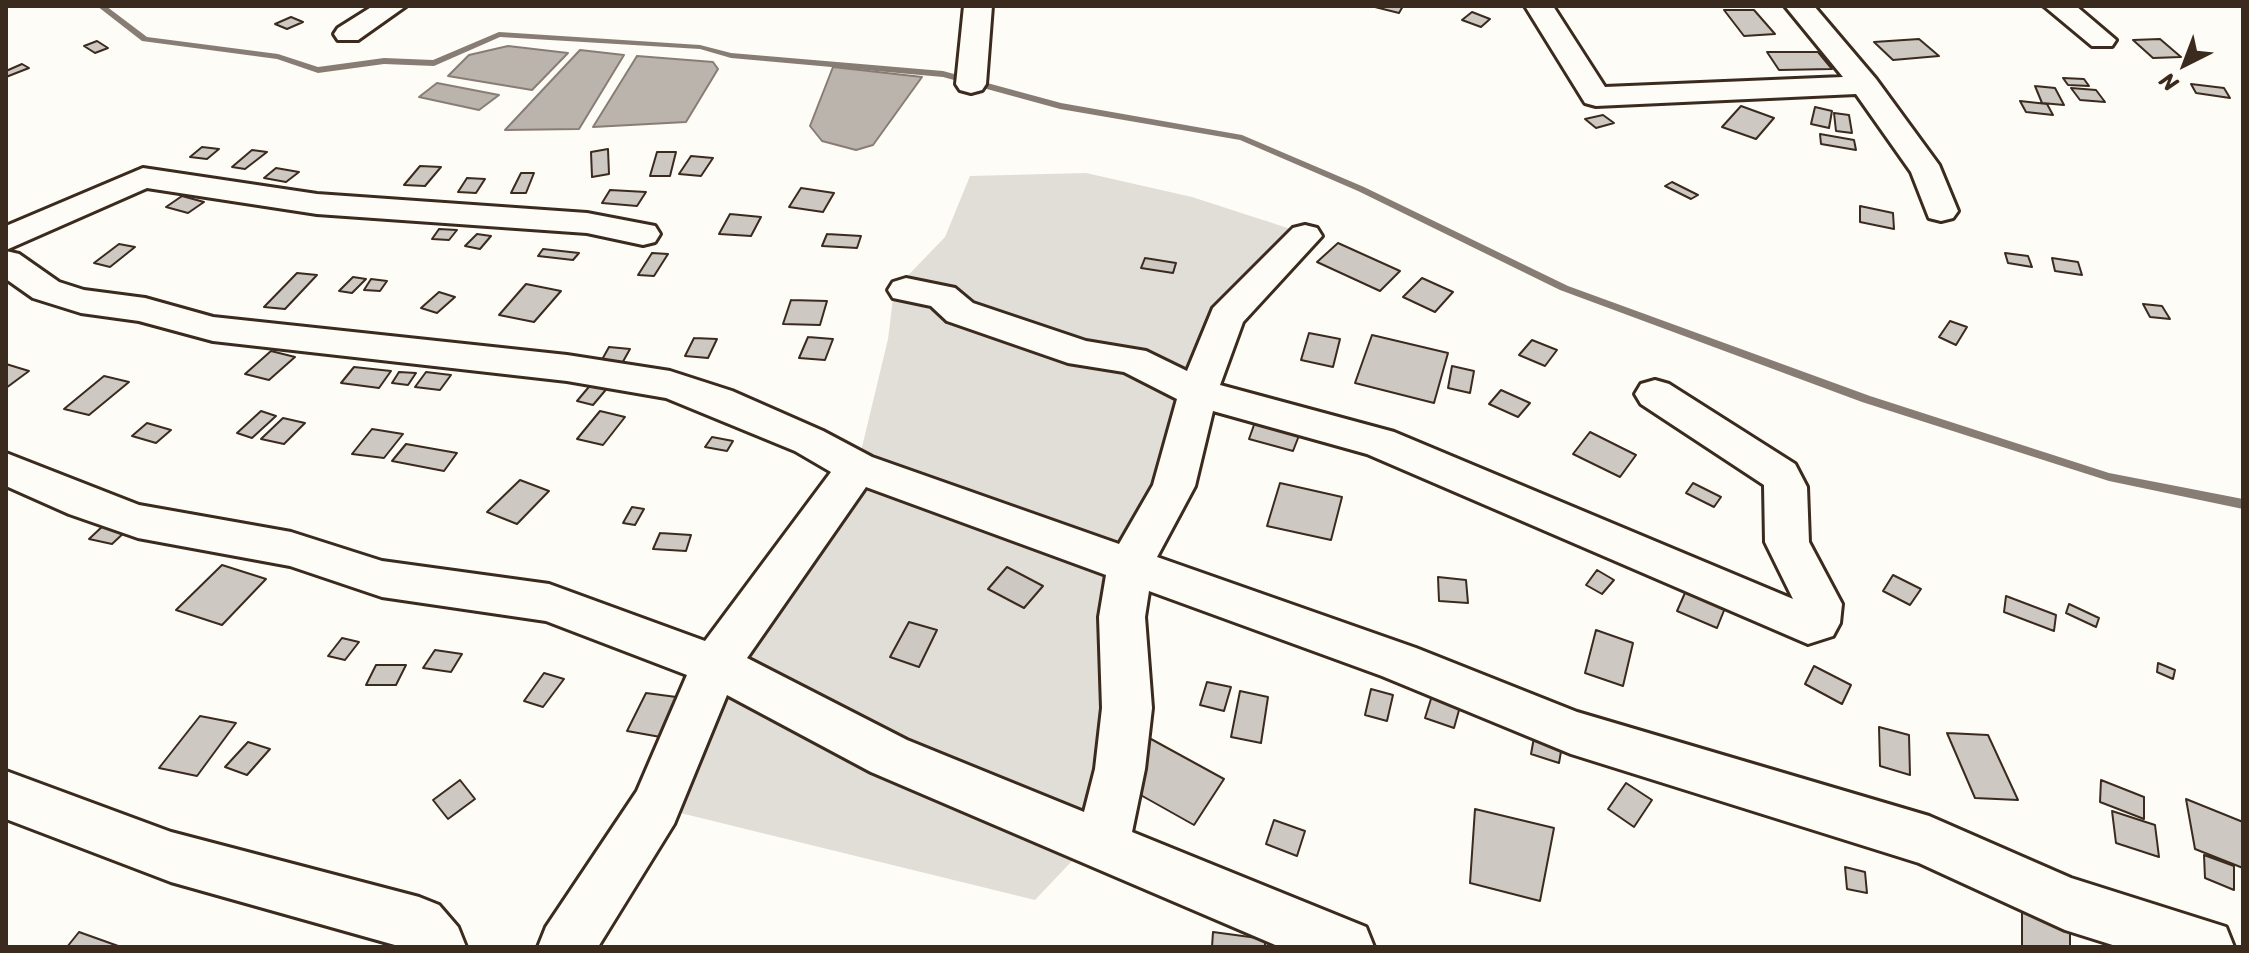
<!DOCTYPE html>
<html>
<head>
<meta charset="utf-8">
<style>
  body { margin:0 }
  #map { position:relative; width:2249px; height:953px; overflow:hidden; background:#fdfcf7; font-family:Sriracha,sans-serif }
  canvas { display:block }
  .frame { position:absolute; inset:0; border:8px solid #3b2a1e; pointer-events:none }
  .north { position:absolute; left:2145px; top:24px; width:80px; height:80px; -webkit-text-stroke:6px #fdfcf7; paint-order:stroke; rotate:222deg; font-size:22px; font-weight:700; line-height:32px; text-align:center; color:#3b2a1e }
  .north::after { content:''; display:block; margin:auto; width:28px; height:36px; background:#3b2a1e; clip-path:polygon(50% 0,100% 100%,50% 72%,0 100%) }
</style>
</head>
<body>
<div id="map">
<canvas width="2249" height="953"></canvas>
<div class="frame"></div>
<div class="north">N</div>
</div>
<script>
const c = document.querySelector('canvas').getContext('2d');
c.lineJoin = 'round';
function fillPath(path, color) { c.fillStyle = color; c.fill(path, 'evenodd'); }
const toPath = rows => new Path2D(rows.map(r => 'M' + r).join(''));
function strokePath(path, color, width, dash) { c.strokeStyle = color; c.lineWidth = width; c.lineCap = dash ? 'butt' : 'round'; c.setLineDash(dash || []); c.stroke(path); }
const green = toPath([
  [1086,173,1192,197,1300,232,1195,391,1091,841,1035,900,656,807,857,468,888,339,894,290,945,237,970,176]
]);
const water = toPath([
  [508,46,568,53,532,90,448,76,469,55,508,46],
  [580,50,624,55,579,129,505,130,580,50],
  [637,56,713,62,718,69,686,122,593,127,637,56],
  [833,67,922,77,873,145,856,150,822,141,810,126,833,67],
  [437,83,499,95,479,110,419,97,437,83]
]);
const stream = toPath([
  [97,6,106,6,147,37,278,54,318,67,384,58,433,60,499,32,700,45,731,53,943,71,1061,103,1242,135,1364,187,1568,286,1870,396,2109,473,2243,499,2243,509,2109,481,1862,402,1560,290,1358,191,1240,140,1060,109,943,77,731,58,700,49,500,37,434,66,384,64,318,73,277,59,142,41,97,6]
]);
const building = toPath([
  [1371,6,1403,6,1399,13,1371,6],
  [1724,10,1754,10,1775,34,1744,36,1724,10],
  [1472,12,1490,19,1481,27,1462,20,1472,12],
  [291,17,303,22,287,29,275,24,291,17],
  [1919,39,1939,56,1893,60,1874,42,1919,39],
  [2160,39,2181,57,2153,58,2133,40,2160,39],
  [97,41,108,48,95,53,84,46,97,41],
  [1767,52,1818,52,1832,69,1779,70,1767,52],
  [22,64,29,68,6,77,6,71,22,64],
  [2063,78,2084,79,2089,86,2068,85,2063,78],
  [2191,84,2224,88,2230,98,2196,93,2191,84],
  [2035,86,2055,88,2064,105,2042,103,2035,86],
  [2071,88,2096,90,2105,102,2080,100,2071,88],
  [2020,101,2047,104,2053,115,2026,112,2020,101],
  [1741,106,1774,118,1756,139,1722,127,1741,106],
  [1815,107,1832,111,1829,128,1811,124,1815,107],
  [1834,113,1849,115,1852,133,1836,131,1834,113],
  [1603,115,1614,123,1596,128,1585,119,1603,115],
  [1820,134,1854,140,1856,150,1821,144,1820,134],
  [202,147,219,149,207,159,190,157,202,147],
  [608,149,609,174,592,177,591,152,608,149],
  [252,150,267,152,245,169,232,167,252,150],
  [657,152,676,152,670,176,650,176,657,152],
  [691,156,713,158,701,176,679,174,691,156],
  [420,166,441,167,425,186,404,185,420,166],
  [276,168,299,172,286,182,264,178,276,168],
  [521,173,534,173,526,193,511,193,521,173],
  [467,178,485,179,476,193,458,192,467,178],
  [1672,182,1698,195,1691,199,1665,186,1672,182],
  [801,188,834,193,823,212,789,207,801,188],
  [610,190,646,192,637,206,602,203,610,190],
  [182,196,204,202,188,213,166,207,182,196],
  [1860,206,1893,213,1894,229,1860,222,1860,206],
  [730,214,761,217,751,236,719,234,730,214],
  [439,229,457,230,449,240,432,239,439,229],
  [477,234,491,236,480,249,465,246,477,234],
  [827,234,861,236,857,248,822,246,827,234],
  [1338,243,1400,271,1380,291,1317,262,1338,243],
  [119,244,135,247,110,267,94,263,119,244],
  [543,249,579,253,573,260,538,256,543,249],
  [652,253,668,254,654,276,638,275,652,253],
  [2005,253,2028,256,2032,267,2008,263,2005,253],
  [1145,258,1176,263,1173,273,1141,268,1145,258],
  [2052,258,2078,262,2082,275,2055,271,2052,258],
  [297,273,317,275,285,309,264,307,297,273],
  [353,277,366,279,352,293,339,291,353,277],
  [1422,278,1453,292,1435,312,1403,297,1422,278],
  [371,279,387,281,380,291,364,290,371,279],
  [526,284,561,291,534,322,499,315,526,284],
  [439,292,455,297,437,313,421,308,439,292],
  [791,300,827,301,820,325,783,324,791,300],
  [2143,304,2162,306,2170,319,2150,317,2143,304],
  [1950,321,1967,327,1956,345,1939,337,1950,321],
  [1309,333,1340,339,1333,367,1301,360,1309,333],
  [1372,335,1448,353,1434,403,1355,383,1372,335],
  [808,337,833,339,825,360,799,358,808,337],
  [694,338,717,339,708,358,685,356,694,338],
  [1532,340,1557,350,1545,366,1519,355,1532,340],
  [609,347,630,349,620,367,599,365,609,347],
  [271,351,295,357,269,380,245,374,271,351],
  [6,364,29,371,6,388,6,364],
  [1452,366,1474,371,1470,393,1448,388,1452,366],
  [354,367,391,371,379,388,341,383,354,367],
  [399,372,416,373,408,385,392,383,399,372],
  [426,372,451,375,440,390,415,387,426,372],
  [104,376,129,382,89,415,64,409,104,376],
  [593,382,609,386,593,405,577,401,593,382],
  [1501,390,1530,403,1518,417,1489,404,1501,390],
  [261,411,276,416,252,438,237,433,261,411],
  [600,411,625,417,603,445,577,439,600,411],
  [283,418,305,423,284,444,261,439,283,418],
  [1255,422,1300,433,1293,451,1249,439,1255,422],
  [147,423,171,430,156,443,132,436,147,423],
  [372,429,403,434,384,458,352,454,372,429],
  [1590,432,1636,455,1620,477,1573,454,1590,432],
  [712,437,733,441,727,451,705,447,712,437],
  [406,444,457,453,444,471,392,461,406,444],
  [520,480,549,491,517,524,487,512,520,480],
  [1280,483,1342,497,1331,540,1267,526,1280,483],
  [1693,483,1721,497,1714,507,1686,493,1693,483],
  [632,507,644,509,635,525,623,523,632,507],
  [105,524,128,529,112,544,89,539,105,524],
  [660,533,691,535,686,551,653,549,660,533],
  [222,565,266,579,222,625,176,610,222,565],
  [1007,567,1043,586,1024,608,988,589,1007,567],
  [1597,570,1614,580,1602,594,1586,585,1597,570],
  [1893,575,1921,589,1910,605,1883,591,1893,575],
  [1438,577,1466,580,1468,603,1439,601,1438,577],
  [1692,577,1731,593,1717,628,1677,611,1692,577],
  [2006,596,2056,615,2054,631,2004,612,2006,596],
  [2069,604,2099,618,2096,627,2066,613,2069,604],
  [909,622,937,630,919,667,890,657,909,622],
  [1596,630,1633,643,1623,686,1585,673,1596,630],
  [342,638,359,642,345,660,328,656,342,638],
  [435,650,462,654,451,672,423,668,435,650],
  [2158,663,2175,670,2173,679,2157,672,2158,663],
  [376,665,406,665,396,685,366,685,376,665],
  [1814,666,1851,685,1842,704,1805,684,1814,666],
  [544,673,564,679,543,707,524,701,544,673],
  [1207,682,1231,687,1224,711,1200,705,1207,682],
  [1435,686,1463,696,1454,728,1425,718,1435,686],
  [1371,689,1393,695,1387,721,1365,715,1371,689],
  [1240,691,1268,697,1261,743,1231,737,1240,691],
  [646,693,684,698,666,738,627,731,646,693],
  [200,716,236,723,197,776,159,768,200,716],
  [1879,727,1909,735,1910,775,1880,766,1879,727],
  [1535,732,1563,740,1559,763,1531,754,1535,732],
  [1947,733,1988,735,2018,800,1975,798,1947,733],
  [1151,739,1224,779,1194,825,1121,784,1151,739],
  [248,742,270,749,247,775,225,767,248,742],
  [460,780,475,799,448,819,433,800,460,780],
  [2101,780,2144,797,2144,819,2100,802,2101,780],
  [1626,783,1652,800,1634,827,1608,809,1626,783],
  [2186,799,2243,822,2243,868,2195,849,2186,799],
  [1475,809,1554,828,1540,901,1470,883,1475,809],
  [2112,811,2155,825,2159,857,2116,843,2112,811],
  [1274,820,1305,831,1297,856,1266,844,1274,820],
  [2204,855,2234,866,2234,890,2205,878,2204,855],
  [1845,867,1865,872,1867,893,1847,889,1845,867],
  [2022,911,2070,929,2070,947,2022,947,2022,911],
  [79,932,121,947,67,947,79,932],
  [1213,932,1265,939,1265,947,1212,947,1213,932]
]);
const minor = toPath([
  [373,6,406,6,358,40,338,40,334,34,338,28,373,6],
  [964,6,992,6,986,84,982,90,971,93,960,90,956,84,964,6],
  [1525,6,1553,6,1605,87,1843,77,1785,6,1814,6,1876,79,1939,165,1958,211,1953,218,1941,221,1929,218,1911,172,1856,94,1596,106,1585,103,1525,6],
  [2044,6,2076,6,2116,40,2112,46,2092,46,2044,6],
  [143,168,317,194,587,213,655,226,660,234,655,242,643,245,587,233,317,214,147,188,6,250,6,226,143,168],
  [1305,225,1317,228,1322,236,1243,322,1220,385,1394,432,1793,599,1765,542,1764,485,1641,404,1635,394,1641,384,1655,380,1669,384,1795,464,1807,487,1809,542,1842,604,1840,623,1833,636,1808,644,1367,454,1213,411,1195,486,1157,557,1416,648,1577,712,1929,816,2071,878,2226,927,2234,947,2119,947,2065,930,1919,863,1571,754,1382,676,1149,591,1145,617,1152,708,1145,769,1132,832,1366,927,1374,947,1280,947,871,772,727,695,674,824,598,947,538,947,546,927,637,791,687,675,546,621,382,597,290,566,138,538,69,514,6,486,6,453,139,505,291,532,382,561,549,584,705,641,831,472,795,451,666,398,567,381,213,341,139,321,81,313,33,298,6,279,6,251,19,254,59,282,84,290,145,298,213,317,567,355,670,371,732,391,823,431,872,457,1119,544,1153,485,1177,399,1124,372,1068,363,947,321,931,306,893,298,888,290,893,282,906,278,955,288,973,303,1086,341,1146,351,1187,371,1213,308,1293,228,1305,225],
  [866,487,1106,575,1099,617,1102,708,1095,769,1084,812,907,740,747,658,866,487],
  [6,771,171,832,419,897,439,905,458,927,466,947,402,947,171,882,6,819,6,771]
]);
fillPath(green, '#e1ded7');
fillPath(water, '#bbb4ad');
strokePath(water, '#887d74', 2);
fillPath(stream, '#887d74');
fillPath(building, '#cdc8c2');
strokePath(building, '#3b2a1e', 2);
strokePath(minor, '#3b2a1e', 6);
fillPath(minor, '#fdfcf7');
</script>
</body>
</html>
